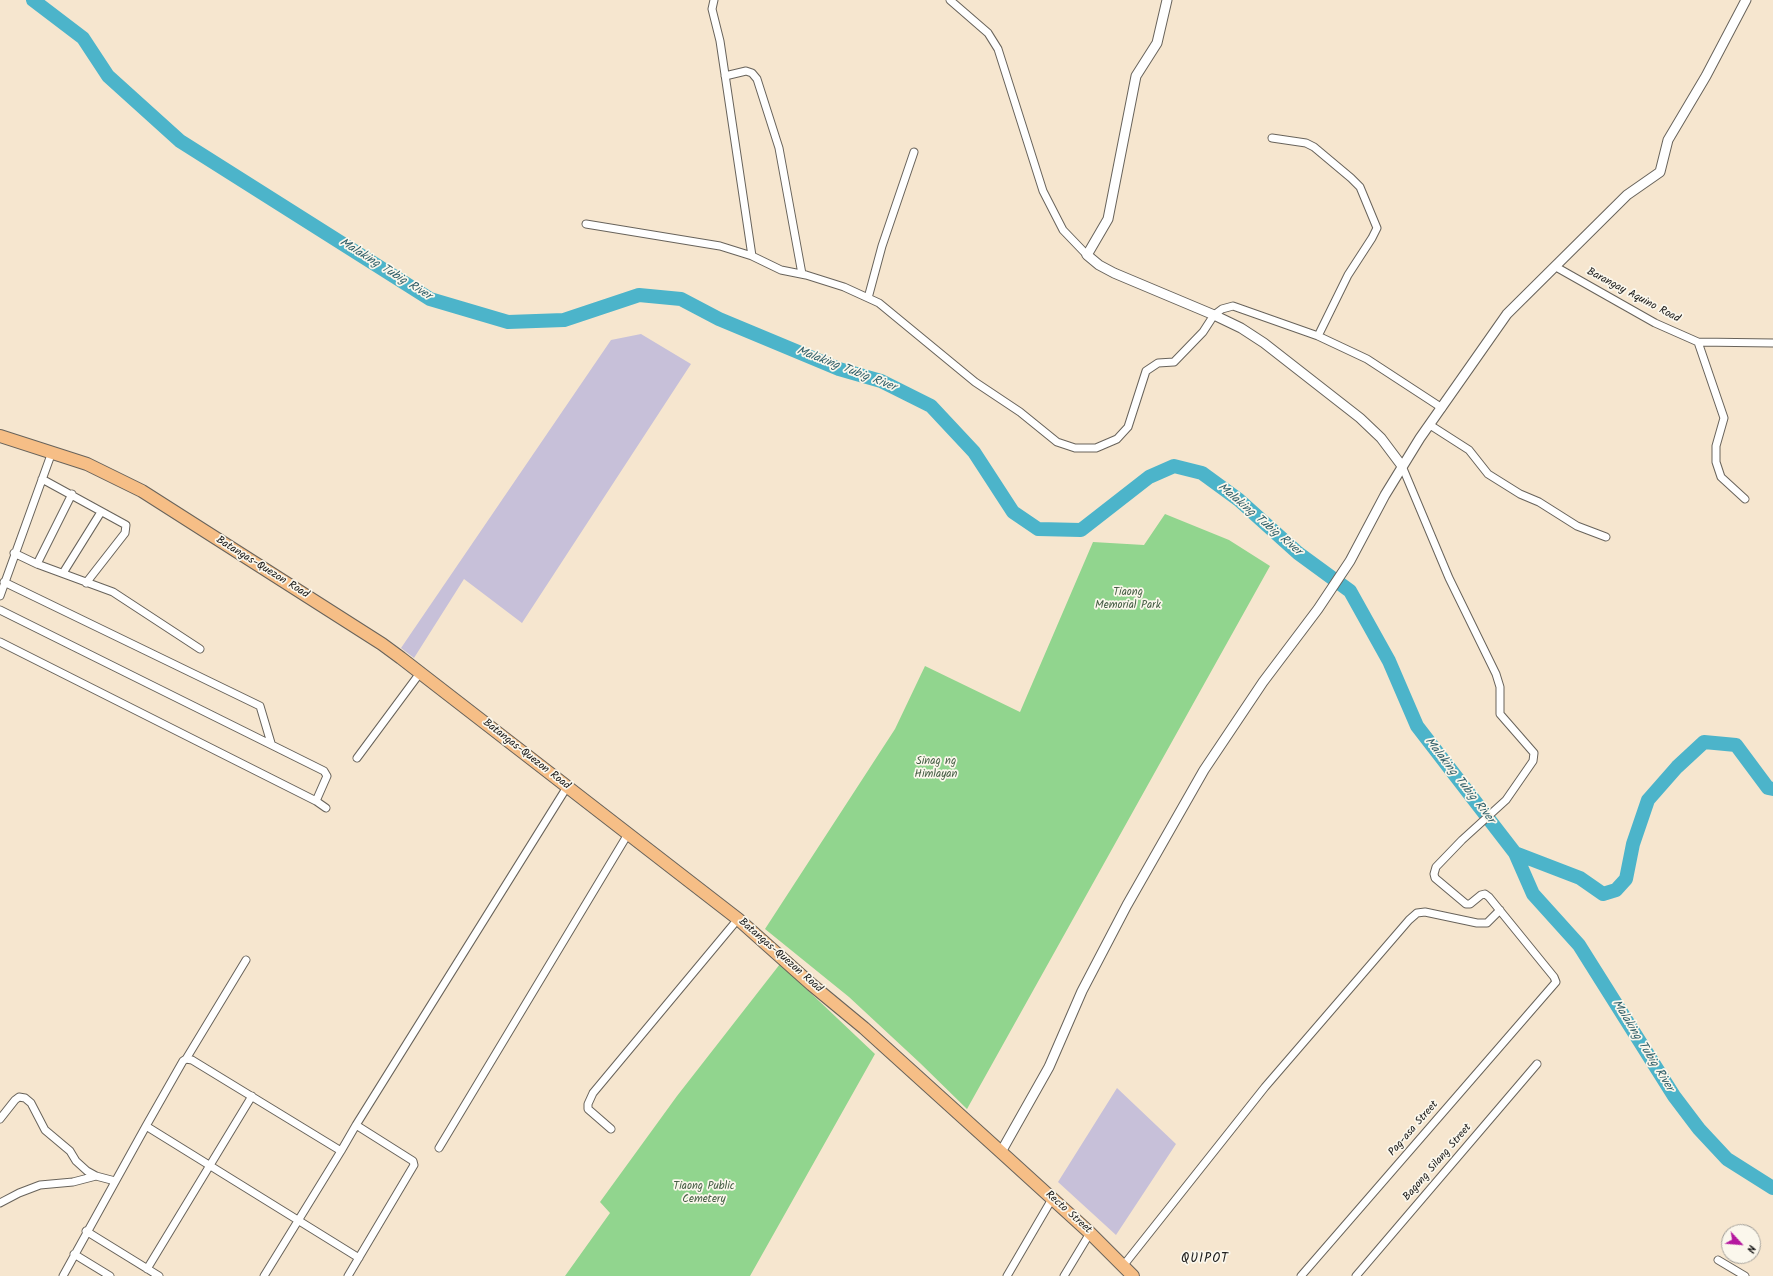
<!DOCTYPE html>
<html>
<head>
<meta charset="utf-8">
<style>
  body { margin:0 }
  #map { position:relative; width:1773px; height:1276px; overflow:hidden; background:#f6e6cf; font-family:Kalam,sans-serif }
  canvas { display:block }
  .north { position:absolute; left:1721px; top:1224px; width:40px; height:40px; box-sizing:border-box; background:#fbf7ec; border:1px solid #a29f99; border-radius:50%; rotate:116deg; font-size:11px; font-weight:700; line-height:16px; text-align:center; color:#1c1c1c }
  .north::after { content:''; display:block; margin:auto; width:14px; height:18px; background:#b5179e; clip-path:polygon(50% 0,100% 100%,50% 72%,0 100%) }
</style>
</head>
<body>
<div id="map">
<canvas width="1773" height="1276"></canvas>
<div class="north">N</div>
</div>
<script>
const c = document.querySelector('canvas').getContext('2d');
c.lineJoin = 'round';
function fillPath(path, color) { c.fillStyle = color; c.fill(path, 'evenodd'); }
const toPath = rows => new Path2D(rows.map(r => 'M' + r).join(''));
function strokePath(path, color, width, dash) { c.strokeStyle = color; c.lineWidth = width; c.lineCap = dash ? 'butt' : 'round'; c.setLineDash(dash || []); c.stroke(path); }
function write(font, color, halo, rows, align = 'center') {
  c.font = font + ' Kalam,sans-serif'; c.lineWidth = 3.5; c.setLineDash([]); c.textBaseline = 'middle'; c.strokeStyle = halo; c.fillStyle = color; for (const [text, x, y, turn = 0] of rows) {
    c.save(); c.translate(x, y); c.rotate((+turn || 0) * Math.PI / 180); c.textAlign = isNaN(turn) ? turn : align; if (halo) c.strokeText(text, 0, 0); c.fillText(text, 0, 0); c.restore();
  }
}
const industrial = toPath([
  [641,334,691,364,522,623,464,579,414,658,401,648,611,340],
  [1117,1088,1176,1144,1116,1235,1058,1182]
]);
const green = toPath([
  [1165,514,1229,540,1270,566,967,1109,920,1063,849,997,765,929,895,729,925,666,1020,712,1093,542,1144,545],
  [780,964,875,1054,750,1276,565,1276,610,1213,600,1202,677,1096]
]);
const river = toPath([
  [33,0,83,38,108,76,180,141,430,299,508,322,564,320,639,295,681,299,719,319,839,369,881,381,931,406,974,452,1013,512,1038,529,1081,530,1149,477,1174,466,1202,473,1239,500,1298,553,1350,591,1389,661,1417,726,1515,853,1533,894,1579,945,1674,1096,1699,1129,1727,1159,1773,1188],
  [1515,853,1580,878,1603,894,1616,890,1626,879,1633,844,1648,800,1677,767,1704,742,1736,745,1768,788,1773,789]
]);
const minor = toPath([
  [714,0,712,9,720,41,752,256],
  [950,0,988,33,998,49,1043,191,1063,230,1087,255],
  [725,76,746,71,752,73,757,79,779,148,802,274],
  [1272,138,1306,143,1314,147,1351,178,1360,187,1377,228,1372,238,1348,275,1318,336],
  [586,224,720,246,752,256,781,270,806,275,844,287,879,303,975,382,1020,412,1057,442,1075,448,1096,448,1117,439,1128,427,1146,371,1158,363,1174,362,1203,332,1214,315,1222,309,1233,306,1318,336,1367,359,1442,408],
  [1556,267,1655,323,1698,342,1773,343],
  [868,298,882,246,914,152],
  [1698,342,1724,418,1716,446,1716,462,1721,477,1745,499],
  [1430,425,1469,450,1488,474,1520,494,1539,502,1577,526,1606,537],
  [42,479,126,525,125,533,86,583],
  [14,553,37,564,113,592,200,649],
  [37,564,72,494],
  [63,573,101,512],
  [4,582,260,706,271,743],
  [0,596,52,452],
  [0,610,324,771,327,776,316,801],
  [0,642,316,801,326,808],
  [357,758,420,673],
  [186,1059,246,960],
  [0,1119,15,1100,19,1097,25,1098,31,1103,45,1130,70,1151,76,1161,87,1171,96,1176,115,1181],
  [146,1126,359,1258],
  [611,1129,588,1109,588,1104,593,1093,738,919],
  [439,1148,628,834],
  [0,1203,19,1193,40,1185,73,1182,96,1176],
  [86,1231,159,1276],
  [74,1254,110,1276],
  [1718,1260,1745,1276],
  [1123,1266,1265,1087,1409,920,1417,913,1425,912,1477,923,1487,923,1500,910],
  [147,1269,252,1096],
  [63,1276,146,1126,183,1061,186,1059,192,1060,341,1151,356,1125],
  [264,1276,341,1151],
  [348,1276,414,1165,413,1161,356,1125,567,787],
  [1007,1276,1052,1199],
  [1064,1276,1090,1233],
  [1301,1276,1556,982,1554,977,1489,897,1485,894,1481,895,1470,904,1466,904,1435,878,1434,874,1436,867,1462,840,1506,800,1533,761,1534,753,1500,714,1500,687,1496,674,1449,578,1402,466],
  [1356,1276,1537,1064]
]);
const tertiary = toPath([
  [1167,0,1157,43,1136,76,1108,219,1087,255,1099,265,1114,273,1214,315,1241,328,1264,343,1360,418,1381,438,1402,466],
  [1001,1152,1049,1067,1082,991,1127,905,1204,770,1263,682,1318,609,1350,561,1385,495,1420,438,1507,314,1627,195,1660,172,1668,140,1706,76,1746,0]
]);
const primary = toPath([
  [0,436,87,464,142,491,382,644,401,658,738,919,812,985,864,1028,1001,1152,1090,1233,1133,1276]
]);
const streetNames = [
  ["Barangay Aquino Road",1633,296,28],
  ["Batangas-Quezon Road",262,568,32],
  ["Batangas-Quezon Road",526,755,38],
  ["Batangas-Quezon Road",780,956,41],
  ["Pag-asa Street",1414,1129,-49],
  ["Bagong Silang Street",1438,1163,-49],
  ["Recto Street",1068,1213,42]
];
const parkNames = [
  ["Tiaong",1128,593],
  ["Memorial Park",1128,606],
  ["Sinag ng",936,762],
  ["Himlayan",936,775],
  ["Tiaong Public",704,1187],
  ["Cemetery",704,1200]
];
const waterNames = [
  ["Malaking Tubig River",385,270,32],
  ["Malaking Tubig River",846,370,21],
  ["Malaking Tubig River",1259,520,40],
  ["Malaking Tubig River",1459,781,52],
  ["Malaking Tubig River",1642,1046,58]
];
const quarterNames = [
  ["QUIPOT",1205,1260]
];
fillPath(industrial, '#c7c0d9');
fillPath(green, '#91d58e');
strokePath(river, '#4cb4ca', 14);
strokePath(minor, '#68635b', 9);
strokePath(tertiary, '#68635b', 11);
strokePath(primary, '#68635b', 14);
strokePath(minor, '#fff', 7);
strokePath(tertiary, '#fff', 9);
strokePath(primary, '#f6be86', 12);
write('11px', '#1c1c1c', '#fbf7ec', streetNames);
write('11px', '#455d44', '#fbf7ec', parkNames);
write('italic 12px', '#32606a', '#fbf7ec', waterNames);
c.letterSpacing = '1px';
write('13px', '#1c1c1c', '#fbf7ec', quarterNames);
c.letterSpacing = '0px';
</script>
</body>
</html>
